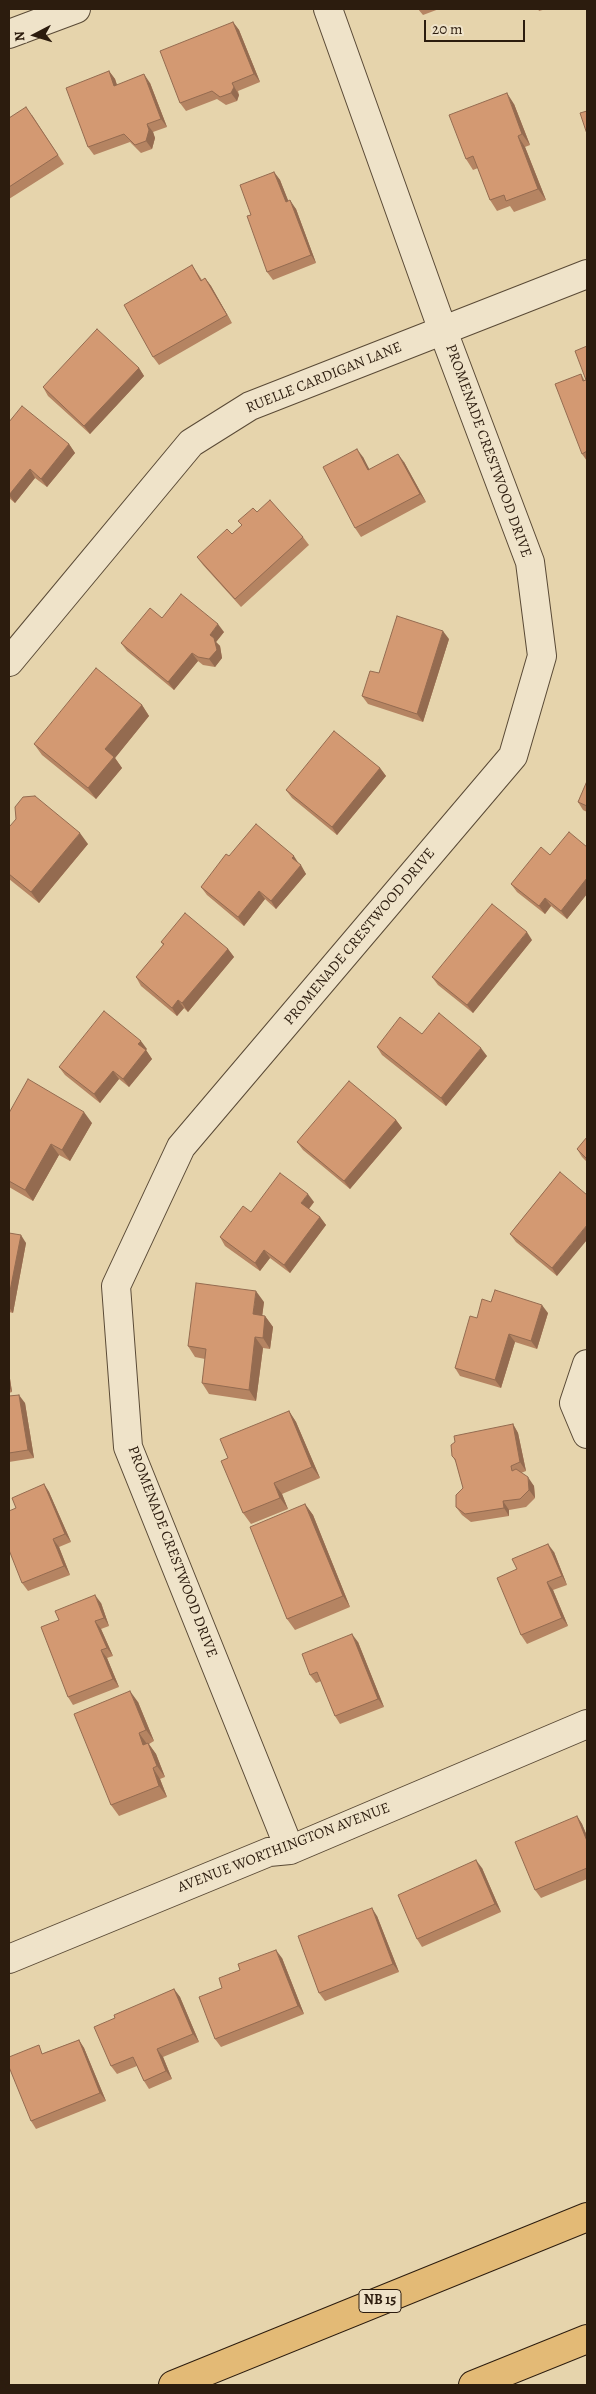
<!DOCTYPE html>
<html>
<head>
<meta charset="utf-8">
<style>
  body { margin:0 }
  #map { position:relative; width:596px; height:2394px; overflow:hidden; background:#e6d4ac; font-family:Alegreya,serif }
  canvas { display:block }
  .frame { position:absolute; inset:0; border:10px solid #2c1c0e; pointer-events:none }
  .north { position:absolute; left:10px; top:10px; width:50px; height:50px; -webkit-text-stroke:4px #efe3c9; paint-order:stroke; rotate:265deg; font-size:14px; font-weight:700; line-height:20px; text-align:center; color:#2c1c0e }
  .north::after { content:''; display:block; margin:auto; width:18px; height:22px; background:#2c1c0e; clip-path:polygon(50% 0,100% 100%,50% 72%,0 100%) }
  .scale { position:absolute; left:424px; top:20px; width:101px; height:22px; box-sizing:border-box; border:2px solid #2c1c0e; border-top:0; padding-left:6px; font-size:15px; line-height:18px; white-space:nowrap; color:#2c1c0e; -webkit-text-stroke:4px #efe3c9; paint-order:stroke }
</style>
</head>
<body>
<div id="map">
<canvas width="596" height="2394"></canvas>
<div class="frame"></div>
<div class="north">N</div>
<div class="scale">20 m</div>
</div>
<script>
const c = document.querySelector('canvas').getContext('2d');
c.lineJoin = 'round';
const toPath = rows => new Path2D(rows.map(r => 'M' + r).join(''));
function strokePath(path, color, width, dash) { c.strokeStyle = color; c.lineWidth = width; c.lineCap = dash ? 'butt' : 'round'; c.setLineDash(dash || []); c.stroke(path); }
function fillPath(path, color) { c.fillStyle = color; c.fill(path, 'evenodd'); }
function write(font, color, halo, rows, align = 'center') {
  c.font = font + ' Alegreya,serif'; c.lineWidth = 4.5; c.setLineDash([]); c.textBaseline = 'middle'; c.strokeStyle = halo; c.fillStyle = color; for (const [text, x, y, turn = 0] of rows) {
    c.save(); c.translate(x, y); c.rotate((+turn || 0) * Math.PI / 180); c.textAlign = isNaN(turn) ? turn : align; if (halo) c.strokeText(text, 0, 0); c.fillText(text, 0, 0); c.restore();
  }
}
const street = toPath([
  [9,34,76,9],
  [9,662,191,443,250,406,587,274],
  [587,1364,574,1403,587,1434],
  [290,1850,128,1447,116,1286,181,1147,513,756,542,656,530,562,443,331,328,9],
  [9,1959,269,1852,290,1850,587,1724]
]);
const highway = toPath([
  [173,2385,587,2217],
  [473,2385,587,2339]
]);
const wall = toPath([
  [418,9,439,9,423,15],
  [538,9,546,9,539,11],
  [233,22,239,30,260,82,238,91,239,95,237,101,226,105,217,99,186,111,180,103],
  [109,71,115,79,117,85,150,83,167,127,153,132,155,138,152,149,141,153,130,142,94,155,88,147],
  [514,104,530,145,525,147,546,200,514,212,510,206,497,211,490,200,478,168,473,170,466,159],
  [32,115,64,164,9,199,9,118],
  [274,172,280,180,288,201,296,209,316,263,273,280,267,272,251,215],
  [192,265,202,280,205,278,211,286,232,323,159,365,153,357],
  [587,346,587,461,582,454,581,374,585,381,586,380],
  [139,368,144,376,90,434,48,396,43,387],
  [9,422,69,444,75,453,47,487,35,478,15,503,9,498],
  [363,457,369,470,404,462,426,502,361,537,355,528],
  [257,512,303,537,309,545,241,607,203,565,197,557,232,534,242,525,238,521],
  [162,618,224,632,216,642,220,646,222,658,215,667,203,665,198,661,174,690,127,651,121,643],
  [449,639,423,722,368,704,362,696,379,673],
  [142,705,149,716,115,758,122,768,96,799,42,755,34,744],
  [380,768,386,776,337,835,292,798,286,790],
  [587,781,587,812,583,810,578,802],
  [9,825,10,826,88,844,39,903,9,879],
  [587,847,587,894,567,919,551,906,545,914,517,892,511,884],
  [229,856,299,864,306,874,276,909,265,899,244,926,207,895,201,887],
  [532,940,473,1013,438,985,432,977],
  [161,942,228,949,234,957,188,1012,184,1008,177,1016,141,986,136,977,163,945],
  [422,1034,487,1056,446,1106,382,1055,377,1047],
  [147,1049,146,1050,152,1059,129,1087,119,1079,100,1103,65,1075,59,1067],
  [9,1113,92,1123,70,1161,59,1155,33,1201,9,1187],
  [396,1120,402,1128,350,1189,303,1150,297,1142],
  [587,1137,587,1162,582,1157,577,1149],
  [560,1172,557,1276,516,1242,510,1234],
  [314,1202,309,1209,320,1217,326,1225,290,1273,270,1258,260,1271,225,1246,220,1237,251,1212],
  [9,1233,26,1243,13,1313,9,1312],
  [264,1302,262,1316,265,1316,273,1327,270,1349,263,1348,256,1401,209,1394,202,1383,205,1359,195,1357,188,1346],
  [491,1302,548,1313,537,1349,515,1342,501,1388,460,1376,455,1368,477,1318],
  [9,1372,12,1392,9,1393],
  [9,1396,25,1403,34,1458,9,1462],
  [289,1411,296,1422,320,1478,282,1494,288,1509,251,1524,243,1513,228,1458],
  [513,1424,518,1433,526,1471,521,1473,534,1486,535,1498,526,1507,509,1510,509,1516,471,1522,462,1515,456,1507,463,1488,456,1462,452,1456],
  [44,1484,49,1492,71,1542,59,1547,70,1575,28,1591,22,1583,16,1508],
  [305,1504,313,1515,350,1607,295,1630,287,1619],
  [554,1552,567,1585,553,1590,568,1626,527,1644,521,1635],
  [101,1603,109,1626,101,1629,113,1656,107,1658,119,1687,73,1705,68,1697],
  [358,1642,384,1707,340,1724,335,1716,321,1681,316,1683,310,1675],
  [138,1702,154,1741,149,1744,156,1754,165,1777,160,1779,167,1797,119,1816,111,1805],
  [577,1816,582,1824,587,1836,587,1879,541,1898,535,1890],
  [482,1868,501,1912,422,1947,417,1939],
  [377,1916,399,1972,325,2001,319,1993],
  [282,1958,304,2014,221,2047,215,2039,222,1988],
  [174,1989,180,1997,199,2042,163,2057,172,2079,149,2089,144,2081,137,2066,117,2074,111,2066,115,2018],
  [79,2040,84,2048,106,2101,36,2129,31,2121,44,2053]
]);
const shadedWall = toPath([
  [233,22,239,30,260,82,254,74],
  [109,71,115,79,120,94,114,86],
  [144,74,150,83,167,127,161,119],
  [232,83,239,95,237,101,231,93],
  [507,93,514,104,530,145,522,134],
  [147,124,153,132,155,138,152,149,146,141],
  [518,136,525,147,546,200,538,189],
  [274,172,280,180,292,210,286,202],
  [290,200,296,209,316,263,311,255],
  [205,278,211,286,232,323,227,315],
  [139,368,144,376,90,434,84,426],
  [69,444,75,453,47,487,41,479],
  [357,449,363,457,374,478,368,470],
  [398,454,404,462,426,502,420,494],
  [30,469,35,478,15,503,9,495],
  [218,624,224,632,216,642,220,646,222,658,215,667,209,659,210,635],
  [443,631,449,639,423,722,417,714],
  [192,653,198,661,174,690,168,682],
  [142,705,149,716,115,758,122,768,96,799,88,788,105,749],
  [380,768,386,776,337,835,332,827],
  [80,833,88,844,39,903,31,892],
  [294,856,299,864,292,858],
  [301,865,306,874,276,909,271,901],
  [587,878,587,894,567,919,561,911],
  [259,891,265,899,244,926,238,917],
  [545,898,551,906,545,914,539,906],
  [527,932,532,940,473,1013,467,1005],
  [228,949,234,957,188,1012,182,1003],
  [178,1000,184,1008,177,1016,172,1008],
  [141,1041,147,1049,144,1052,138,1044],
  [481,1048,487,1056,446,1106,441,1098],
  [146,1050,152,1059,129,1087,123,1079],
  [113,1071,119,1079,100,1103,94,1094],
  [84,1112,92,1123,70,1161,62,1150],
  [396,1120,402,1128,350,1189,344,1181],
  [51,1144,59,1155,33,1201,25,1190],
  [308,1194,314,1202,307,1211,301,1203],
  [320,1217,326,1225,290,1273,284,1265],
  [587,1225,587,1240,557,1276,552,1268],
  [21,1235,26,1243,13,1313,9,1307,9,1296],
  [264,1250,270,1258,260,1271,255,1263],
  [256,1291,264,1302,261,1325,253,1314],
  [542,1305,548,1313,537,1349,531,1341],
  [265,1316,273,1327,270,1349,263,1338],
  [509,1334,515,1342,501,1388,495,1380],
  [255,1337,263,1348,256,1401,249,1390],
  [9,1372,12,1392,9,1387],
  [19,1395,25,1403,34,1458,28,1450],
  [289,1411,296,1422,320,1478,312,1467],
  [513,1424,518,1433,526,1471,520,1462],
  [528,1477,534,1486,535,1498,529,1490],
  [274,1483,282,1494,288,1509,280,1498],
  [44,1484,49,1492,71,1542,65,1534],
  [503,1501,509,1510,509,1516,504,1508],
  [305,1504,313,1515,350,1607,343,1596],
  [53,1539,59,1547,70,1575,64,1566],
  [548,1544,554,1552,567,1585,562,1576],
  [547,1582,553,1590,568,1626,562,1618],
  [95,1595,101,1603,109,1626,104,1618],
  [95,1621,101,1629,113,1656,107,1648],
  [352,1634,358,1642,384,1707,378,1699],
  [101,1650,107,1658,119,1687,113,1679],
  [130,1691,138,1702,154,1741,146,1730],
  [139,1733,147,1744,143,1745],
  [148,1743,156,1754,165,1777,157,1766],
  [153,1768,160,1779,167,1797,159,1786],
  [577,1816,582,1824,587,1836,587,1841],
  [476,1860,482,1868,501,1912,495,1904],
  [372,1908,377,1916,399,1972,393,1964],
  [276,1950,282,1958,304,2014,298,2006],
  [174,1989,180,1997,199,2042,193,2034],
  [79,2040,84,2048,106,2101,100,2093],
  [157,2049,163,2057,172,2079,166,2071]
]);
const building = toPath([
  [233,22,254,74,232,83,234,87,231,93,220,97,212,91,180,103,160,51,233,22],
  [109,71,114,86,144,74,161,119,147,124,149,130,146,141,135,145,124,134,88,147,66,88,109,71],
  [507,93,522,134,518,136,538,189,506,201,504,195,490,200,473,156,466,159,449,115,507,93],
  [26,107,58,155,9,187,9,118,26,107],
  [587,111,587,134,580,113,587,111],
  [274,172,286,202,290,200,311,255,267,272,247,216,251,215,240,185,274,172],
  [192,265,201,281,205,278,227,315,153,357,124,305,192,265],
  [97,329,139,368,84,426,43,387,97,329],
  [587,346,587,451,582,454,555,384,581,374,583,381,586,380,575,351,587,346],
  [22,406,69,444,41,479,30,469,9,495,9,422,22,406],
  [357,449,368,470,398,454,420,494,355,528,323,467,357,449],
  [270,500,303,537,235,599,197,557,227,529,232,534,242,525,238,521,253,508,257,512,270,500],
  [181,594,218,624,210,635,214,638,217,650,209,659,198,657,192,653,168,682,121,643,150,608,162,618,181,594],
  [397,616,443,631,417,714,362,696,370,671,379,673,397,616],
  [96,668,142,705,105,749,114,757,88,788,34,744,96,668],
  [334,731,380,768,332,827,286,790,334,731],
  [587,781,587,806,578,802,587,781],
  [35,796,80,833,31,892,9,874,9,825,10,826,16,819,15,807,23,797,35,796],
  [256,824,294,856,292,858,301,865,271,901,259,891,238,917,201,887,226,854,229,856,256,824],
  [569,832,587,847,587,878,561,911,545,898,539,906,511,884,541,847,550,855,569,832],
  [492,904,527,932,467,1005,432,977,492,904],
  [185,913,228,949,182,1003,178,1000,172,1008,136,977,164,944,161,942,185,913],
  [104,1011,141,1041,138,1044,146,1050,123,1079,113,1071,94,1094,59,1067,104,1011],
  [439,1013,481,1048,441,1098,377,1047,400,1017,422,1034,439,1013],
  [28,1079,84,1112,62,1150,51,1144,25,1190,9,1181,9,1113,28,1079],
  [349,1081,396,1120,344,1181,297,1142,349,1081],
  [587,1137,587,1159,577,1149,587,1137],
  [560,1172,587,1195,587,1225,552,1268,510,1234,560,1172],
  [280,1173,308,1194,301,1203,320,1217,284,1265,264,1250,255,1263,220,1237,243,1206,251,1212,280,1173],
  [9,1233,21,1235,9,1296,9,1233],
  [196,1283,256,1291,253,1314,265,1316,263,1338,255,1337,249,1390,202,1383,206,1349,188,1346,196,1283],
  [495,1290,542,1305,531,1341,509,1334,495,1380,455,1368,470,1316,477,1318,482,1299,491,1302,495,1290],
  [19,1395,28,1450,9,1453,9,1396,19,1395],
  [289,1411,312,1467,274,1483,280,1498,243,1513,221,1461,228,1458,220,1439,289,1411],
  [513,1424,520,1462,511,1466,512,1471,516,1469,528,1477,529,1490,520,1499,503,1501,504,1508,465,1514,456,1507,456,1495,463,1488,455,1459,452,1456,451,1445,455,1442,454,1436,513,1424],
  [44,1484,65,1534,53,1539,64,1566,22,1583,9,1550,9,1511,16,1508,12,1498,44,1484],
  [305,1504,343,1596,287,1619,250,1527,305,1504],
  [548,1544,562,1576,547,1582,562,1618,521,1635,497,1578,517,1569,512,1559,548,1544],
  [95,1595,104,1618,95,1621,107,1648,101,1650,113,1679,68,1697,41,1627,59,1620,55,1611,95,1595],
  [352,1634,378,1699,335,1716,317,1672,310,1675,302,1654,352,1634],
  [130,1691,146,1730,139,1733,143,1745,148,1743,157,1766,153,1768,159,1786,111,1805,74,1714,130,1691],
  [577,1816,587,1841,587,1868,535,1890,515,1842,577,1816],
  [476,1860,495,1904,417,1939,398,1895,476,1860],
  [372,1908,393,1964,319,1993,298,1936,372,1908],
  [276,1950,298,2006,215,2039,199,1997,222,1988,219,1978,240,1970,238,1964,276,1950],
  [174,1989,193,2034,157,2049,166,2071,144,2081,133,2057,111,2066,94,2027,115,2018,114,2015,174,1989],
  [79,2040,100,2093,31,2121,9,2067,9,2057,39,2045,42,2054,79,2040]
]);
const shields = [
  [380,2301,42]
];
const shieldNames = [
  ["NB 15",380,2301]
];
const streetNames = [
  ["RUELLE CARDIGAN LANE",324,378,-22],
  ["PROMENADE CRESTWOOD DRIVE",488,451,70],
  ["PROMENADE CRESTWOOD DRIVE",360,937,-50],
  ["PROMENADE CRESTWOOD DRIVE",172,1552,69],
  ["AVENUE WORTHINGTON AVENUE",284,1848,-21]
];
strokePath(street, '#5a4a36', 30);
strokePath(highway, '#2c1c0e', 30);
strokePath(street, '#efe3c9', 28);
strokePath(highway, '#e3ba76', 28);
fillPath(wall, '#b58462');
fillPath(shadedWall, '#946b50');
fillPath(building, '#d39972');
strokePath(building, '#946b50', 1);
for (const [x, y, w] of shields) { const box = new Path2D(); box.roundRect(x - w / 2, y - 11.5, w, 23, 4); c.fillStyle = '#efe3c9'; c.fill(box); strokePath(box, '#2c1c0e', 1); }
write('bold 14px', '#2c1c0e', null, shieldNames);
write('15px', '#2c1c0e', '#efe3c9', streetNames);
</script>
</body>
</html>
